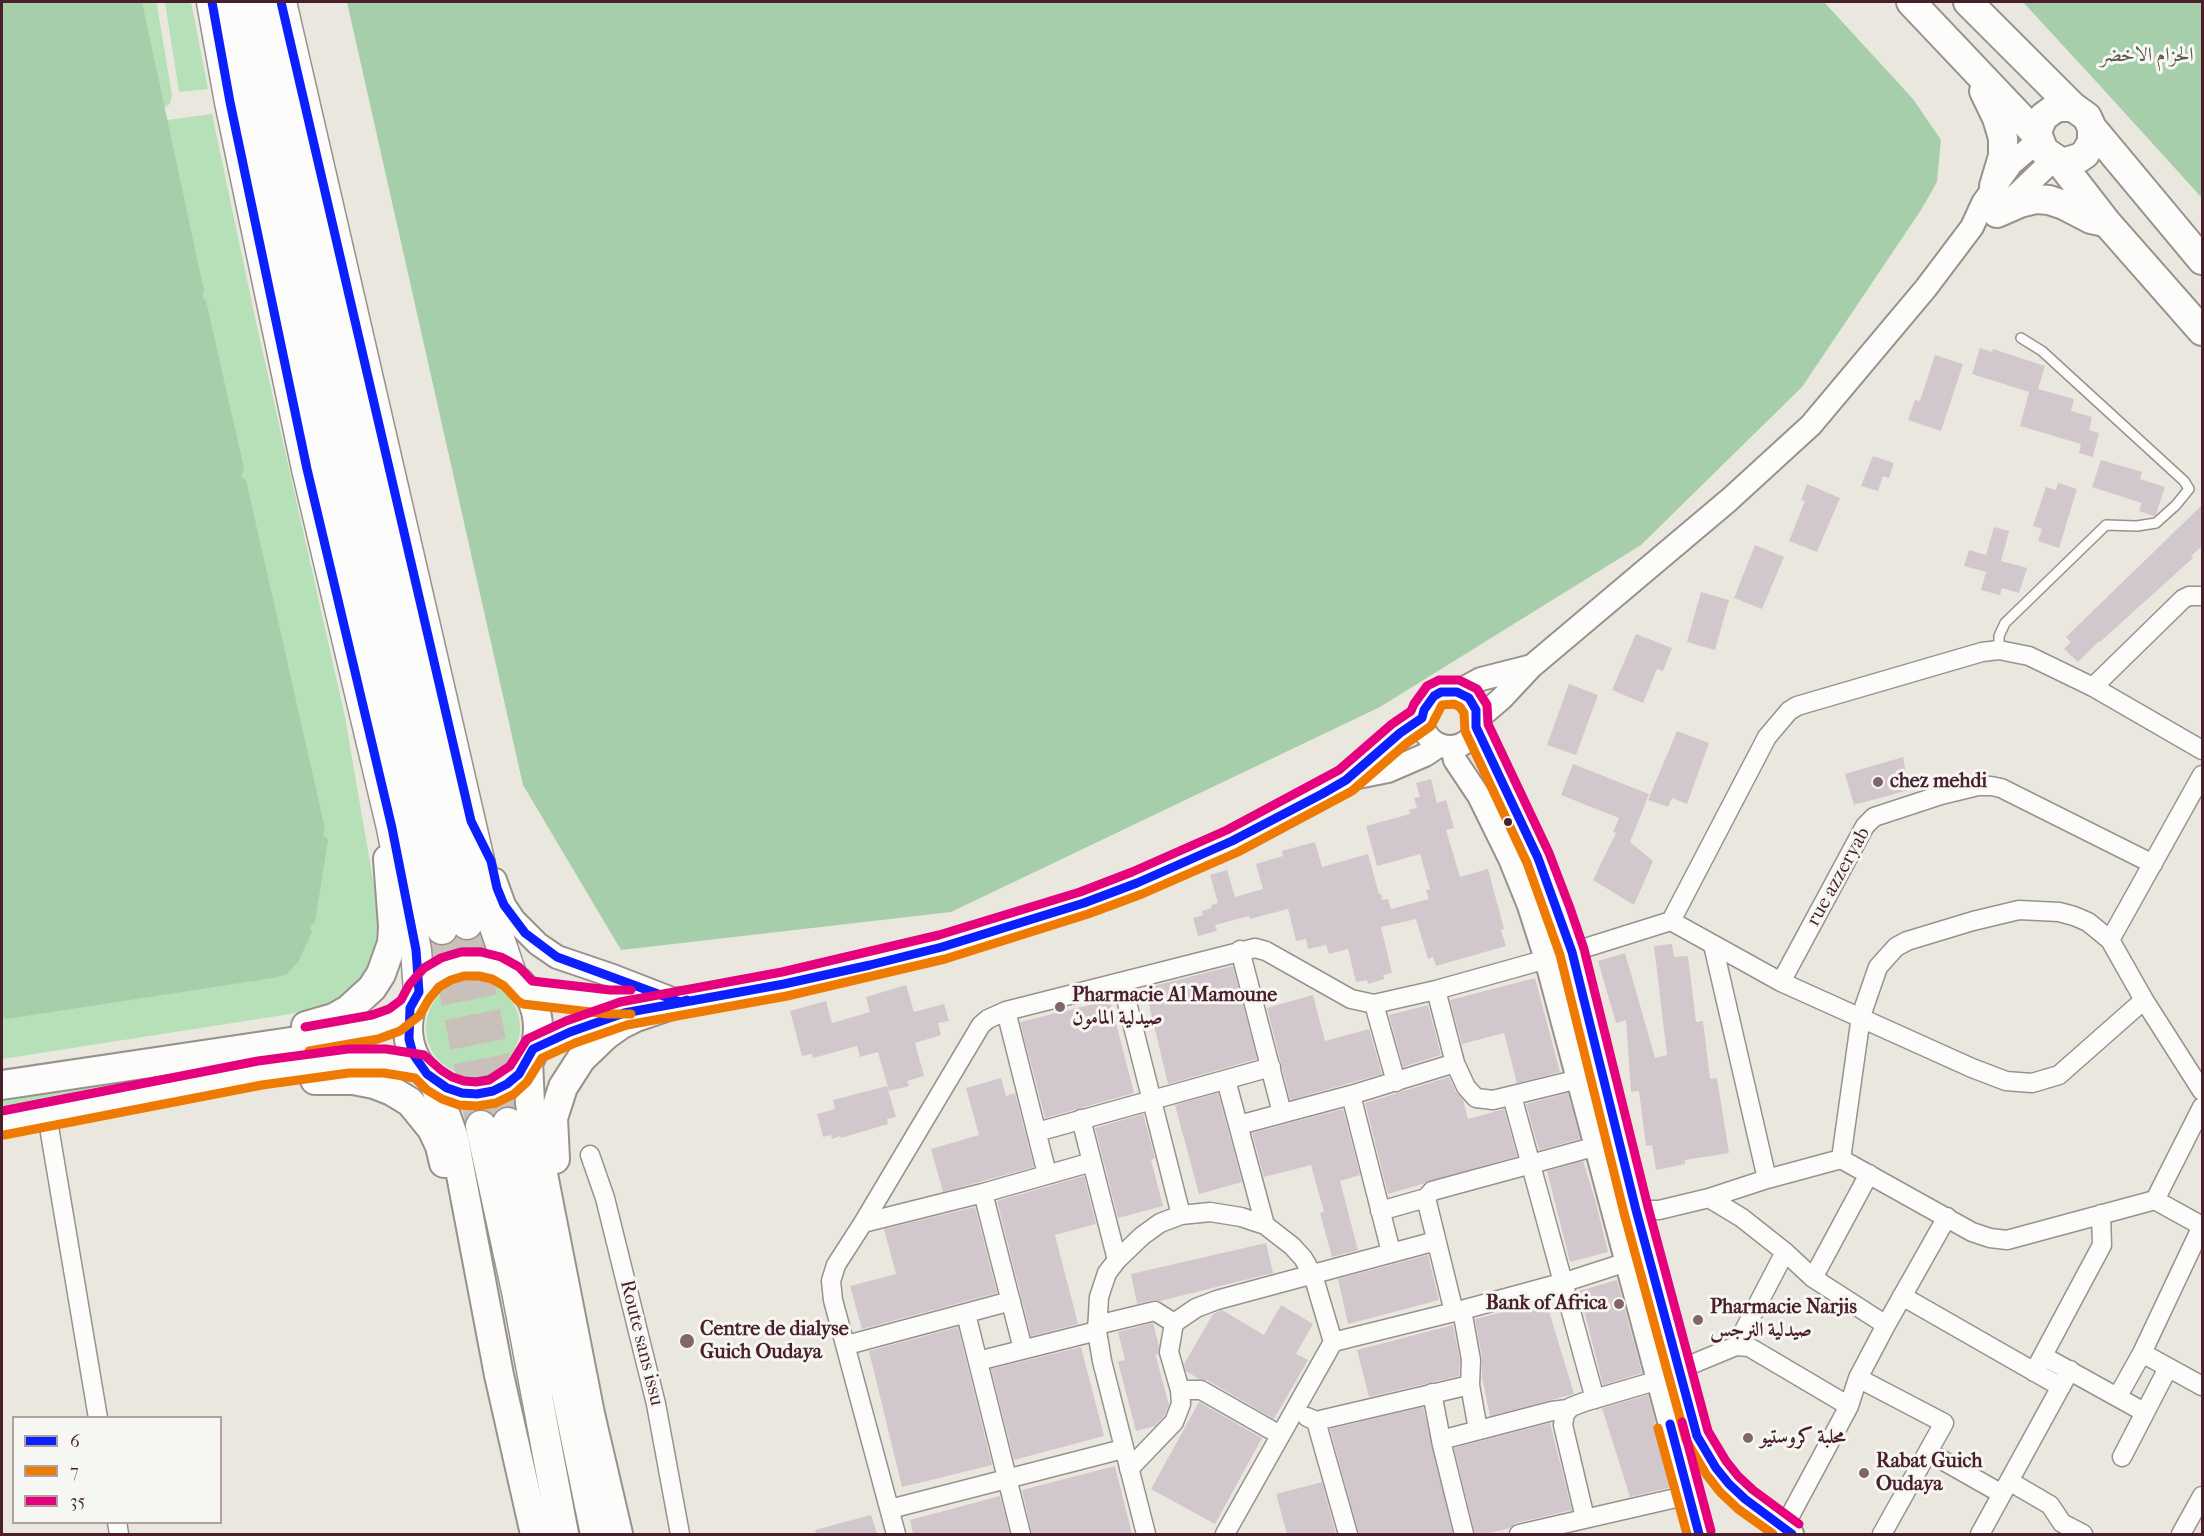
<!DOCTYPE html>
<html>
<head>
<meta charset="utf-8">
<style>
  body { margin:0 }
  #map { position:relative; width:2204px; height:1536px; overflow:hidden; background:#eae8de; font-family:"IM FELL French Canon",serif }
  canvas { display:block }
  .frame { position:absolute; inset:0; border:3px solid #4a1f2b; pointer-events:none }
  .legend { position:absolute; left:12px; top:1416px; width:210px; height:108px; box-sizing:border-box; background:#f6f6f2; border:2px solid #b1a0a2; margin:0; padding:8px 10px; list-style:none; font-size:18px; color:#4a1f2b }
  .legend li { display:flex; align-items:center; gap:12px; height:30px }
  .legend b { width:30px; border:2px solid #b1a0a2 }
</style>
</head>
<body>
<div id="map">
<canvas width="2204" height="1536"></canvas>
<div class="frame"></div>
<ul class="legend">
<li><b style="height:8px;background:#0c20ff"></b>6</li>
<li><b style="height:8px;background:#ef7a02"></b>7</li>
<li><b style="height:8px;background:#e5007d"></b>35</li>
</ul>
</div>
<script>
const c = document.querySelector('canvas').getContext('2d');
c.lineJoin = 'round';
function fillPath(path, color) { c.fillStyle = color; c.fill(path, 'evenodd'); }
const toPath = rows => new Path2D(rows.map(r => 'M' + r).join(''));
function strokePath(path, color, width, dash) { c.strokeStyle = color; c.lineWidth = width; c.lineCap = dash ? 'butt' : 'round'; c.setLineDash(dash || []); c.stroke(path); }
function write(font, color, halo, rows, align = 'center') {
  c.font = font + ' "IM FELL French Canon",Amiri,serif'; c.lineWidth = 6; c.setLineDash([]); c.textBaseline = 'middle'; c.strokeStyle = halo; c.fillStyle = color; for (const [text, x, y, turn = 0] of rows) {
    c.save(); c.translate(x, y); c.rotate((+turn || 0) * Math.PI / 180); c.textAlign = isNaN(turn) ? turn : align; if (halo) c.strokeText(text, 0, 0); c.fillText(text, 0, 0); c.restore();
  }
}
const green = toPath([
  [139,2,156,2,157,5,172,95,170,104,148,118],
  [165,2,191,2,208,89,179,92],
  [212,114,256,322,345,717,378,909,376,943,369,965,355,984,337,1000,325,1006,290,1014,2,1059,2,1013,262,804,183,222,167,120],
  '426 1028a47 47 0 1 1 94 0a47 47 0 1 1-94 0Z',
  [364,1040,365,1045,2,1106,2,1101]
]);
const forest = toPath([
  [2,2,142,2,204,291,202,297,206,301,244,468,241,476,246,480,300,718,325,829,323,835,328,840,315,922,310,926,312,932,298,962,287,974,273,978,6,1019,2,1017],
  [347,2,1824,2,1913,99,1941,140,1937,182,1921,210,1802,387,1641,545,1380,707,951,912,621,950,523,785],
  [2023,2,2202,2,2202,198,2103,89]
]);
const building = toPath([
  [1980,348,1992,352,1993,349,2045,366,2038,389,2074,399,2071,411,2092,417,2089,430,2099,433,2093,457,2079,453,2081,444,2020,426,2029,392,1972,374],
  [1935,355,1963,364,1941,431,1908,420,1915,400,1920,401],
  [1873,456,1894,463,1889,478,1883,476,1878,491,1861,486],
  [2101,460,2142,472,2140,479,2165,487,2156,514,2154,516,2139,511,2142,503,2092,487],
  [2058,483,2077,489,2059,548,2038,541,2042,529,2033,526,2046,487,2056,490],
  [1807,484,1840,498,1817,552,1789,541,1805,501,1801,500],
  [2202,505,2202,546,2191,556,2193,558,2111,632,2100,642,2099,641,2078,662,2064,649,2071,642,2066,637],
  [1994,527,2009,531,2001,561,2027,568,2019,593,2002,588,2000,595,1981,590,1986,572,1964,566,1969,550,1986,555],
  [1755,545,1784,557,1762,609,1734,598],
  [1701,592,1729,600,1715,650,1687,642],
  [1636,634,1672,648,1663,671,1657,669,1643,703,1612,690],
  [1569,684,1598,695,1576,755,1547,745],
  [1677,731,1709,743,1687,804,1672,798,1668,807,1648,800],
  [1903,757,1909,790,1854,805,1845,774],
  [1573,764,1649,794,1630,842,1653,861,1634,905,1593,880,1616,833,1613,832,1619,818,1561,795],
  [1431,779,1437,803,1446,800,1454,828,1446,830,1460,877,1488,869,1504,929,1501,930,1506,946,1436,966,1433,957,1428,959,1416,919,1381,927,1392,973,1383,975,1384,979,1368,984,1367,980,1356,982,1348,949,1329,954,1326,945,1308,949,1306,939,1296,941,1288,909,1250,919,1249,916,1215,925,1217,931,1198,936,1193,918,1203,915,1202,911,1212,908,1211,905,1218,903,1210,875,1227,870,1235,897,1263,889,1256,864,1283,856,1282,851,1315,842,1322,867,1368,854,1379,894,1381,894,1382,900,1388,899,1391,909,1429,899,1426,890,1430,889,1420,854,1377,866,1366,826,1410,814,1409,810,1417,808,1414,798,1420,797,1416,783],
  [1672,944,1674,957,1688,956,1696,1022,1703,1021,1710,1079,1717,1078,1729,1153,1685,1160,1685,1164,1656,1170,1652,1145,1646,1146,1639,1091,1631,1092,1626,1020,1616,1023,1598,961,1625,953,1655,1058,1667,1055,1654,946],
  [1233,966,1257,1059,1168,1084,1145,988],
  [1535,978,1560,1072,1517,1083,1504,1033,1462,1044,1450,1000],
  [906,985,914,1012,944,1004,949,1021,938,1023,941,1035,915,1043,924,1076,907,1081,909,1086,889,1091,878,1052,860,1057,857,1046,813,1058,812,1054,802,1056,790,1011,826,1001,832,1023,870,1012,866,997],
  [1313,995,1325,1041,1369,1029,1382,1074,1290,1100,1267,1008],
  [1110,1000,1134,1093,1045,1118,1020,1022],
  [1428,1005,1441,1055,1403,1067,1389,1015],
  [1449,1077,1456,1092,1463,1100,1468,1119,1504,1109,1517,1156,1388,1194,1365,1103],
  [1001,1078,1006,1096,1015,1093,1034,1167,943,1192,931,1149,979,1135,966,1088],
  [887,1086,896,1117,887,1119,888,1124,841,1138,840,1136,832,1139,831,1135,823,1137,817,1114,835,1109,833,1100],
  [1218,1093,1242,1182,1199,1194,1175,1105],
  [1568,1093,1580,1139,1539,1150,1526,1104],
  [1343,1109,1360,1175,1340,1181,1358,1250,1332,1257,1320,1213,1324,1212,1311,1165,1264,1177,1252,1133],
  [1143,1114,1155,1158,1151,1160,1163,1206,1118,1218,1095,1128],
  [1583,1161,1596,1203,1608,1252,1570,1262,1547,1171],
  [1084,1176,1096,1224,1055,1235,1078,1324,1031,1336,997,1201],
  [975,1207,997,1293,862,1329,850,1286,896,1274,884,1229],
  [1266,1243,1273,1273,1160,1301,1153,1300,1137,1304,1131,1274],
  [1428,1255,1439,1300,1348,1324,1338,1279],
  [1617,1280,1642,1373,1603,1385,1579,1291],
  [1546,1301,1574,1394,1490,1416,1482,1377,1482,1358,1475,1319],
  [1281,1305,1313,1324,1296,1354,1308,1360,1274,1419,1207,1380,1199,1379,1186,1371,1184,1364,1213,1314,1222,1310,1264,1335],
  [1153,1323,1159,1346,1158,1355,1155,1353,1169,1405,1164,1416,1155,1426,1136,1431,1118,1362,1125,1360,1118,1332],
  [1453,1325,1460,1361,1459,1376,1369,1397,1357,1350],
  [958,1327,992,1465,902,1487,869,1351],
  [1081,1347,1104,1436,1014,1460,991,1369],
  [1648,1395,1672,1487,1630,1497,1602,1408],
  [1199,1402,1262,1438,1215,1524,1151,1489],
  [1423,1407,1453,1534,1359,1534,1330,1429],
  [1550,1423,1572,1510,1516,1523,1510,1528,1485,1534,1475,1534,1454,1448],
  [1115,1466,1132,1534,1032,1534,1022,1490],
  [1322,1482,1336,1534,1287,1534,1276,1494],
  [1000,1496,1010,1534,913,1534,910,1520],
  [871,1515,877,1534,816,1534,815,1530]
]);
const trunkTunnel = toPath([
  [467,924,508,1123],
  [442,929,481,1126]
]);
const service = toPath([
  [1999,650,1999,636,2005,623,2106,525,2137,526,2156,523,2176,505,2189,489,2184,481,2042,351,2021,338]
]);
const minor = toPath([
  [2093,687,2183,599,2189,596,2202,596],
  [1671,921,1781,982,1972,1068,2006,1081,2032,1083,2059,1075,2144,1000],
  [2110,940,2202,775],
  [1713,945,1767,1179],
  [1240,950,1282,1113],
  [1781,982,1865,826,1874,817,1941,795,1978,786,1991,786,2001,788,2153,864],
  [1122,983,1181,1215],
  [1436,990,1455,1063,1466,1087,1476,1098,1493,1100,1579,1079],
  [1374,1004,1396,1082],
  [1006,1011,1047,1174],
  [1226,1080,1265,1225],
  [1351,1095,1391,1252],
  [1512,1096,1595,1399],
  [47,1115,98,1418],
  [1081,1119,1117,1260],
  [1239,1125,1351,1095,1455,1063],
  [1037,1132,1271,1067],
  [590,1155,605,1198,656,1404,680,1534],
  [1841,1159,1861,1016,1878,967,1896,947,1907,941,1973,921,2019,910,2059,912,2074,916,2088,922,2110,940,2144,1000,2202,1091],
  [983,1193,1023,1349],
  [1426,1198,1454,1312],
  [1709,1198,1742,1218,1785,1252,1813,1278,1886,1325],
  [2155,1200,2202,1107],
  [1380,1211,1426,1198,1432,1191,1597,1146],
  [1625,1212,1636,1210,1659,1210,1709,1198,1767,1179,1841,1159,1972,1232,1990,1238,2007,1240,2155,1200,2202,1226,2142,1353,2118,1396],
  [863,1223,983,1193,1092,1162],
  [1813,1278,1869,1174],
  [1902,1296,2061,1387],
  [1462,1310,1471,1360,1470,1385,1478,1430],
  [966,1314,1021,1534],
  [1097,1325,1155,1311,1174,1323],
  [847,1345,1011,1301],
  [1736,1346,1785,1252],
  [2142,1353,2202,1386],
  [2043,1356,2144,1412],
  [978,1361,1097,1331],
  [1678,1370,1736,1346,1749,1347,1849,1406],
  [2034,1372,2102,1245,2101,1214],
  [1858,1378,1944,1423,1882,1534],
  [1180,1390,1201,1390,1280,1435],
  [1432,1393,1442,1445,1464,1534],
  [1307,1417,1316,1421,1348,1534],
  [1316,1421,1470,1385],
  [1441,1440,1552,1411,1568,1409],
  [1928,1452,2002,1494],
  [2122,1457,2168,1368],
  [1129,1469,1174,1422,1181,1404,1180,1390,1169,1352,1174,1323,1196,1308,1217,1300,1436,1241],
  [2009,1481,2050,1505,2062,1523,2083,1534],
  [890,1509,1123,1449],
  [1585,1518,1563,1425,1565,1414,1571,1407,1584,1402,1659,1380],
  [117,1522,119,1534],
  [1784,1527,1849,1406,1858,1378,1886,1325,1947,1217],
  [896,1534,833,1300,831,1281,836,1265,863,1223,981,1025,988,1019,1006,1011,1255,948,1266,951,1351,999,1374,1004,1436,990,1572,952,1671,921,1767,737,1789,711,1797,706,1982,652,1999,650,2029,656,2093,687,2202,750],
  [1146,1534,1102,1361,1097,1331,1099,1297,1107,1273,1117,1260,1142,1236,1160,1223,1181,1215,1210,1212,1241,1217,1265,1225,1292,1246,1303,1258,1313,1275,1333,1342],
  [1225,1534,1333,1342,1462,1310,1565,1282,1627,1262],
  [1519,1534,1689,1495],
  [1980,1534,2070,1370],
  [2181,1534,2202,1496]
]);
const tertiary = toPath([
  [2004,207,2054,159],
  '1422 719a28 28 0 1 1 56 0a28 28 0 1 1-56 0Z',
  [1457,692,1481,679,1532,666],
  [1478,717,1487,711,1501,699,1532,666,1729,500,1811,425,1926,288,1972,227,1983,203,2011,164,2039,140],
  [1476,727,1538,858,1572,952,1636,1210,1697,1436,1716,1468,1729,1484,1745,1499,1792,1534],
  [1452,747,1455,760,1479,796,1510,859,1529,906,1546,959,1699,1534],
  [1348,779,1388,771,1425,755,1440,745],
  [495,880,504,905,514,920,538,944,557,957,613,976,680,1002],
  [526,992,609,1002,636,1002],
  [665,1005,784,984,942,947,1084,903,1137,883,1232,841,1322,794,1346,780,1400,733,1422,718],
  [533,1049,570,1032,629,1011]
]);
const primary = toPath([
  [1911,2,2038,136],
  [1968,2,2073,107,2087,117,2092,128,2202,260],
  [1984,91,1997,118,2003,138,2003,156,1994,186],
  [2073,107,2060,107,2054,109,2043,117,2038,129,2038,136,2044,151,2059,161,2066,162,2079,158,2085,154,2092,142,2092,128],
  [2059,161,2107,223,2202,331],
  [1997,213,2020,203,2036,199,2049,200,2064,205,2091,219,2105,222],
  '408 1028a65 65 0 1 1 130 0a65 65 0 1 1-130 0Z',
  [306,1026,334,1018,348,1010,372,988,381,974,392,943,393,926,388,859],
  [528,1061,530,1103,533,1123,590,1414,618,1534],
  [315,1080,353,1080,374,1084,392,1091,410,1102,432,1129,440,1146,444,1163],
  [433,1080,454,1138,499,1375,535,1534],
  [2,1085,324,1037,386,1024,404,1014,410,1008],
  [2,1123,260,1073,324,1063,372,1060,421,1067],
  [555,1159,553,1118,563,1087,581,1059,606,1035,620,1025,636,1017,680,1002]
]);
const trunk = toPath([
  [212,2,230,102,307,469,392,828,416,950,419,992],
  [232,2,334,464,442,929],
  [261,2,278,94,356,460,467,924],
  [281,2,493,921,512,977],
  [508,1123,529,1233,567,1393,596,1534],
  [481,1126,517,1291,563,1534]
]);
const bus1 = toPath([
  [212,2,230,102,307,469,392,828,416,950,419,992,410,1008,409,1039,413,1054,427,1074,447,1088,462,1093,477,1094,493,1091,507,1084,519,1074,533,1049,570,1032,624,1013,784,984,870,965,942,947,1084,903,1137,883,1232,841,1322,794,1346,780,1400,733,1422,718,1424,710,1434,696,1441,692,1457,692,1469,698,1476,710,1476,727,1538,858,1572,952,1636,1210,1697,1436,1716,1468,1729,1484,1745,1499,1792,1534],
  [281,2,471,821,491,861,497,888,504,905,525,933,557,957,680,1002,687,1000],
  [1670,1424,1699,1534]
]);
const bus2 = toPath([
  [309,1051,378,1039,400,1031,419,1016,429,999,439,987,451,980,464,976,479,976,492,979,504,986,518,1001,523,1004,608,1014,631,1014],
  [4,1135,262,1085,349,1073,384,1073,415,1078,427,1090,442,1099,459,1105,477,1106,496,1103,514,1094,527,1082,542,1058,575,1043,627,1025,787,996,945,959,1088,914,1142,894,1238,852,1352,791,1407,743,1431,726,1442,705,1454,704,1460,707,1464,713,1465,731,1527,863,1560,955,1624,1213,1686,1440,1706,1474,1720,1492,1738,1509,1773,1534],
  [1658,1428,1687,1534]
]);
const bus3 = toPath([
  [305,1027,372,1015,389,1009,401,1000,409,985,424,968,441,958,461,952,481,952,501,957,519,967,532,981,610,990,631,990],
  [2,1111,258,1061,348,1049,386,1049,424,1055,441,1070,452,1077,464,1081,476,1082,489,1080,510,1066,527,1039,566,1021,620,1002,782,972,939,935,1080,892,1132,872,1227,830,1339,770,1392,724,1411,711,1414,704,1427,686,1439,680,1459,680,1477,689,1487,705,1488,724,1549,853,1570,908,1584,949,1648,1207,1708,1431,1726,1461,1738,1476,1753,1490,1799,1524],
  [1682,1422,1711,1531]
]);
const markers = [
  [1878,782,6,"#82656a"],
  [1508,822,5,"#4a1f2b"],
  [1060,1007,6,"#82656a"],
  [1619,1304,6,"#82656a"],
  [1698,1320,6,"#82656a"],
  [687,1341,8,"#82656a"],
  [1748,1438,6,"#82656a"],
  [1864,1473,6,"#82656a"]
];
const parkNames = [
  ["الحزام الاخضر",2147,56]
];
const poiNames = [
  ["chez mehdi",1890,782],
  ["Pharmacie Al Mamoune",1072,996],
  ["صيدلية المامون",1072,1019],
  ["Bank of Africa",1607,1304,"right"],
  ["Pharmacie Narjis",1710,1308],
  ["صيدلية النرجس",1710,1331],
  ["Centre de dialyse",700,1330],
  ["Guich Oudaya",700,1353],
  ["محلبة كروستيو",1760,1438],
  ["Rabat Guich",1876,1462],
  ["Oudaya",1876,1485]
];
const streetNames = [
  ["rue azzeryab",1839,877,-61],
  ["Route sans issu",641,1343,76]
];
fillPath(green, '#b5e0b8');
fillPath(forest, '#a6ceaa');
fillPath(building, '#d2c7cc');
strokePath(trunkTunnel, '#cac0ba', 30, [30, 15]);
strokePath(service, '#99918e', 12);
strokePath(minor, '#99918e', 21);
strokePath(tertiary, '#99918e', 26);
strokePath(primary, '#99918e', 32);
strokePath(trunk, '#99918e', 33);
strokePath(service, '#fcfcfa', 9);
strokePath(minor, '#fcfcfa', 18);
strokePath(tertiary, '#fcfcfa', 22);
strokePath(primary, '#fcfcfa', 28);
strokePath(trunk, '#fcfcfa', 30);
strokePath(bus1, '#0c20ff', 9);
strokePath(bus2, '#ef7a02', 9);
strokePath(bus3, '#e5007d', 9);
for (const [x, y, r, color] of markers) { const dot = new Path2D(); dot.arc(x, y, r, 0, 2 * Math.PI); c.fillStyle = color; c.fill(dot); strokePath(dot, '#f6f6f2', 2); }
write('20px', '#5d574c', '#f6f6f2', parkNames);
write('bold 20px', '#4a1f2b', '#f6f6f2', poiNames, 'left');
write('20px', '#4a1f2b', '#f6f6f2', streetNames);
</script>
</body>
</html>
